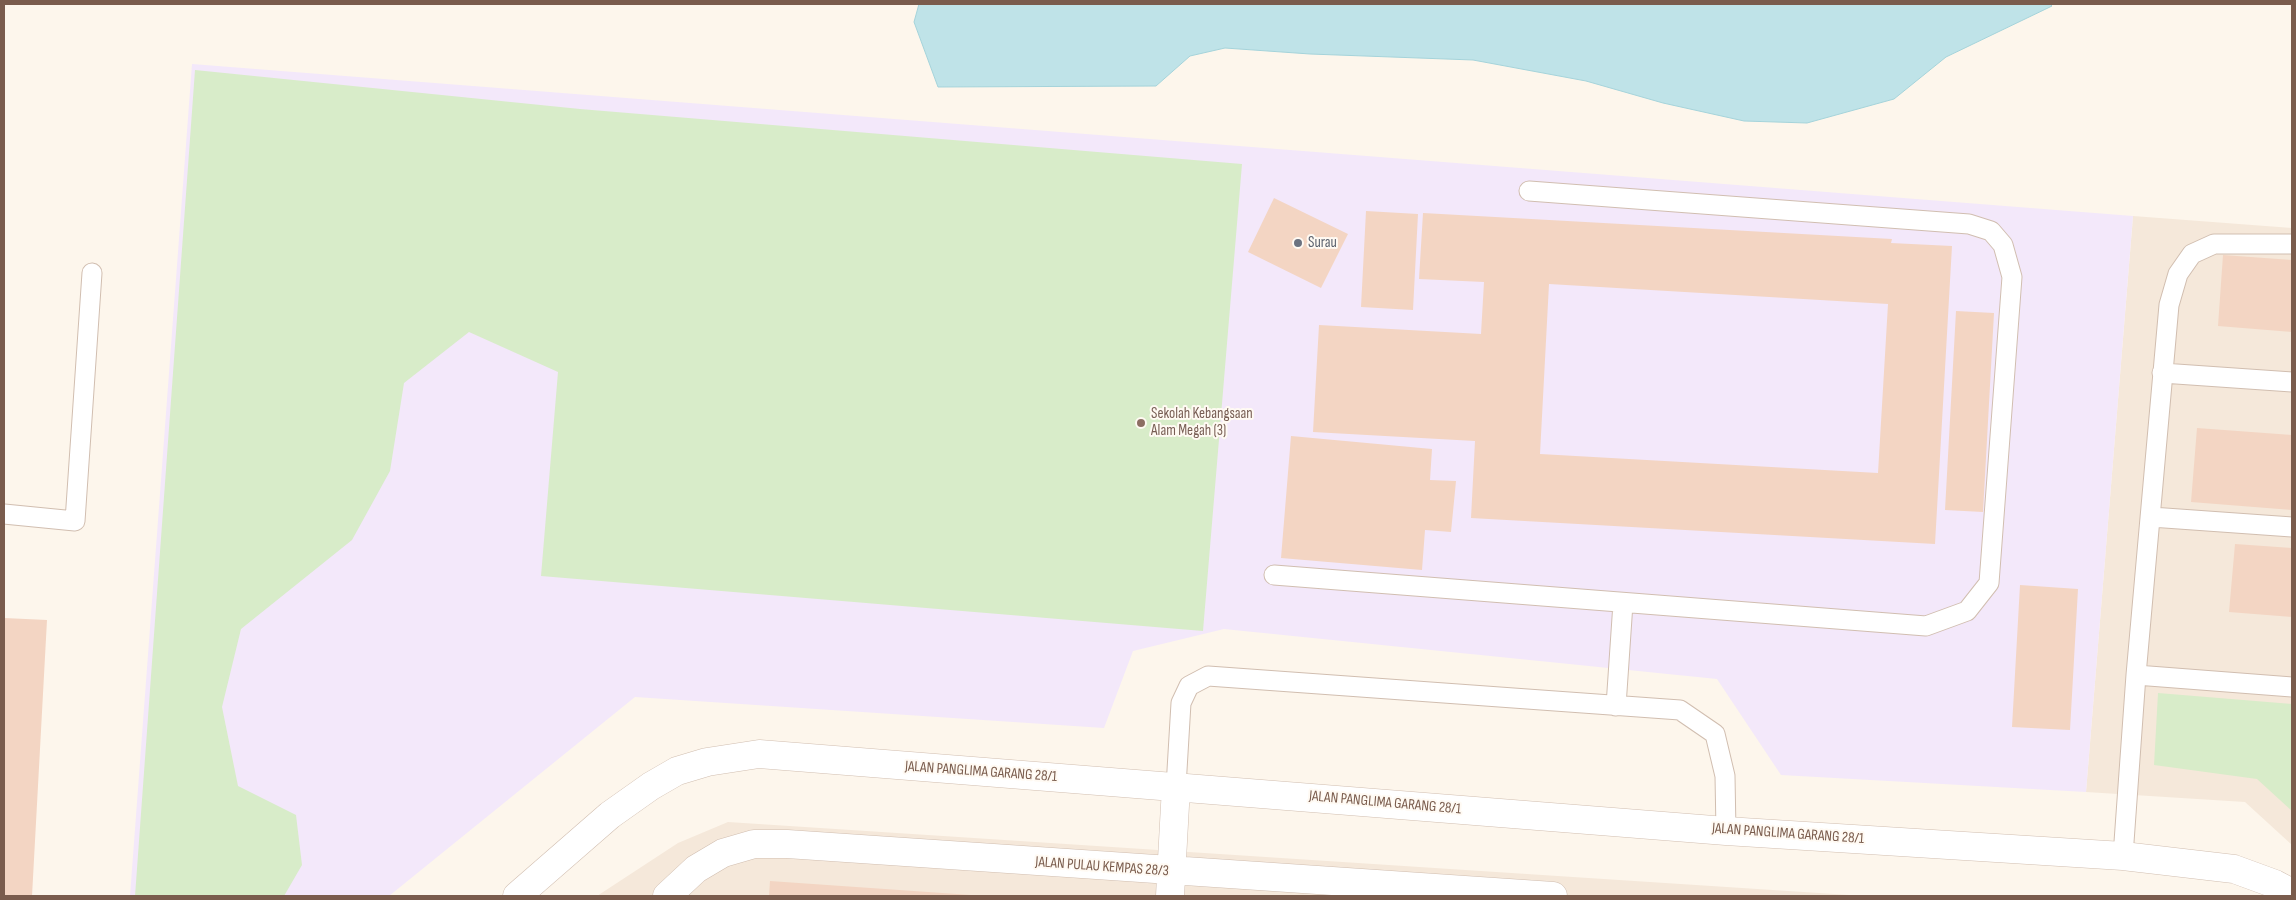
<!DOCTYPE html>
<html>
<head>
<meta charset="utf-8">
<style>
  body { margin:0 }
  #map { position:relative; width:2296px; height:900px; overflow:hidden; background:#fdf6ec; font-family:"Sofia Sans Condensed",sans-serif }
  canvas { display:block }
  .frame { position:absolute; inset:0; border:5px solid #7a5c4d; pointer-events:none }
</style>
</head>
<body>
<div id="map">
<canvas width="2296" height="900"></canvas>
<div class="frame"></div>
</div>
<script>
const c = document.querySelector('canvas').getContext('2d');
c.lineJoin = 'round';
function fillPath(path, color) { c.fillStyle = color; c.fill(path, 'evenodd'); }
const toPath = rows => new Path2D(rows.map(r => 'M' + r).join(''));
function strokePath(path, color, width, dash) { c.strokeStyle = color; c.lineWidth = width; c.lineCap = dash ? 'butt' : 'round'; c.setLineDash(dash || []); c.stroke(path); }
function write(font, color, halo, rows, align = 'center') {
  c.font = font + ' "Sofia Sans Condensed",sans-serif'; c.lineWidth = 4; c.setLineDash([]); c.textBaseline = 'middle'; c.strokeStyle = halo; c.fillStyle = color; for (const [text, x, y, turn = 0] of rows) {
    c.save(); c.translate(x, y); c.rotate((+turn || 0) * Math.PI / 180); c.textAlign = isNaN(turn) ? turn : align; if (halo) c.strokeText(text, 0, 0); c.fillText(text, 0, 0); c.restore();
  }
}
const residential = toPath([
  [2133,216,2292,228,2292,845,2245,802,2086,792],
  [728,822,1865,896,597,896,678,843]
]);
const education = toPath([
  [192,64,2133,216,2086,792,1781,775,1717,679,1224,629,1133,651,1104,728,635,697,389,896,130,896]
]);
const green = toPath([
  [195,70,580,109,1242,164,1203,631,541,576,558,372,469,332,404,383,390,471,352,540,241,629,222,707,238,786,296,815,302,865,284,896,135,896],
  [2158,693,2292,704,2292,811,2257,779,2154,765]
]);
const water = toPath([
  [919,4,2050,4,2052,6,1946,57,1894,99,1807,123,1744,121,1663,103,1586,81,1473,60,1310,54,1225,48,1190,56,1156,86,938,87,914,22,919,4]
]);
const building = toPath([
  [1274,198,1348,234,1321,288,1248,252],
  [1366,211,1418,214,1413,310,1361,307],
  [1423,213,1892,239,1891,243,1952,246,1935,544,1471,518,1475,441,1313,432,1319,325,1481,334,1484,282,1419,279],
  [1549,284,1888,304,1878,473,1540,454],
  [2223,255,2292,260,2292,332,2218,326],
  [1956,311,1994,313,1983,512,1945,510],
  [2197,428,2292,435,2292,510,2191,502],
  [1291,436,1432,449,1430,480,1456,481,1451,532,1425,530,1422,570,1281,558],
  [2235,544,2292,548,2292,617,2229,612],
  [2020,585,2078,589,2070,730,2012,727],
  [4,618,47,620,32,896,4,896],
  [770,881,971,895,971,896,769,896]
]);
const lane = toPath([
  [2162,373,2292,382],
  [4,514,75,521,92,273],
  [2151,517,2292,527],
  [1274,575,1926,626,1967,611,1989,583,2012,277,2003,245,1991,231,1969,224,1529,191],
  [2136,675,2292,687],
  [1616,706,1623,603],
  [1176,787,1181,703,1189,686,1208,676,1680,710,1715,734,1725,776,1726,831],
  [2123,856,2136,675,2169,305,2178,274,2192,254,2214,244,2292,244]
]);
const street = toPath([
  [517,896,610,815,651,786,677,771,707,762,759,754,1726,831,2123,856,2234,869,2275,884,2292,893],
  [667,896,696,869,723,853,754,844,787,844,1553,896],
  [1170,896,1176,787]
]);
const markers = [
  [1298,243,5,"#6b7280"],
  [1141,423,5,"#8d6e63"]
];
const worshipNames = [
  ["Surau",1308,243]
];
const educationNames = [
  ["Sekolah Kebangsaan",1151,414],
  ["Alam Megah (3)",1151,431]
];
const streetNames = [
  ["JALAN PANGLIMA GARANG 28/1",981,772,4],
  ["JALAN PANGLIMA GARANG 28/1",1385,803,5],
  ["JALAN PANGLIMA GARANG 28/1",1788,834,4],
  ["JALAN PULAU KEMPAS 28/3",1102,867,4]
];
fillPath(residential, '#f5e8da');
fillPath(education, '#f3e8fa');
fillPath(green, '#d8ecc9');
fillPath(water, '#bfe3e8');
strokePath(water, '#a5d3da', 1);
fillPath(building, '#f3d5c3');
strokePath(lane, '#d1beb0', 21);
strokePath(street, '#d1beb0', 29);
strokePath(lane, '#fff', 19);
strokePath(street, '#fff', 28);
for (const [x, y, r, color] of markers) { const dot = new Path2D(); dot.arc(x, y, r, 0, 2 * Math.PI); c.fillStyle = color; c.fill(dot); strokePath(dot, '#fffaf3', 2); }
write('15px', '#5b616d', '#fffaf3', worshipNames, 'left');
write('15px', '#785e54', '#fffaf3', educationNames, 'left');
write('15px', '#7a5c4d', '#fffaf3', streetNames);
</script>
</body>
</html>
